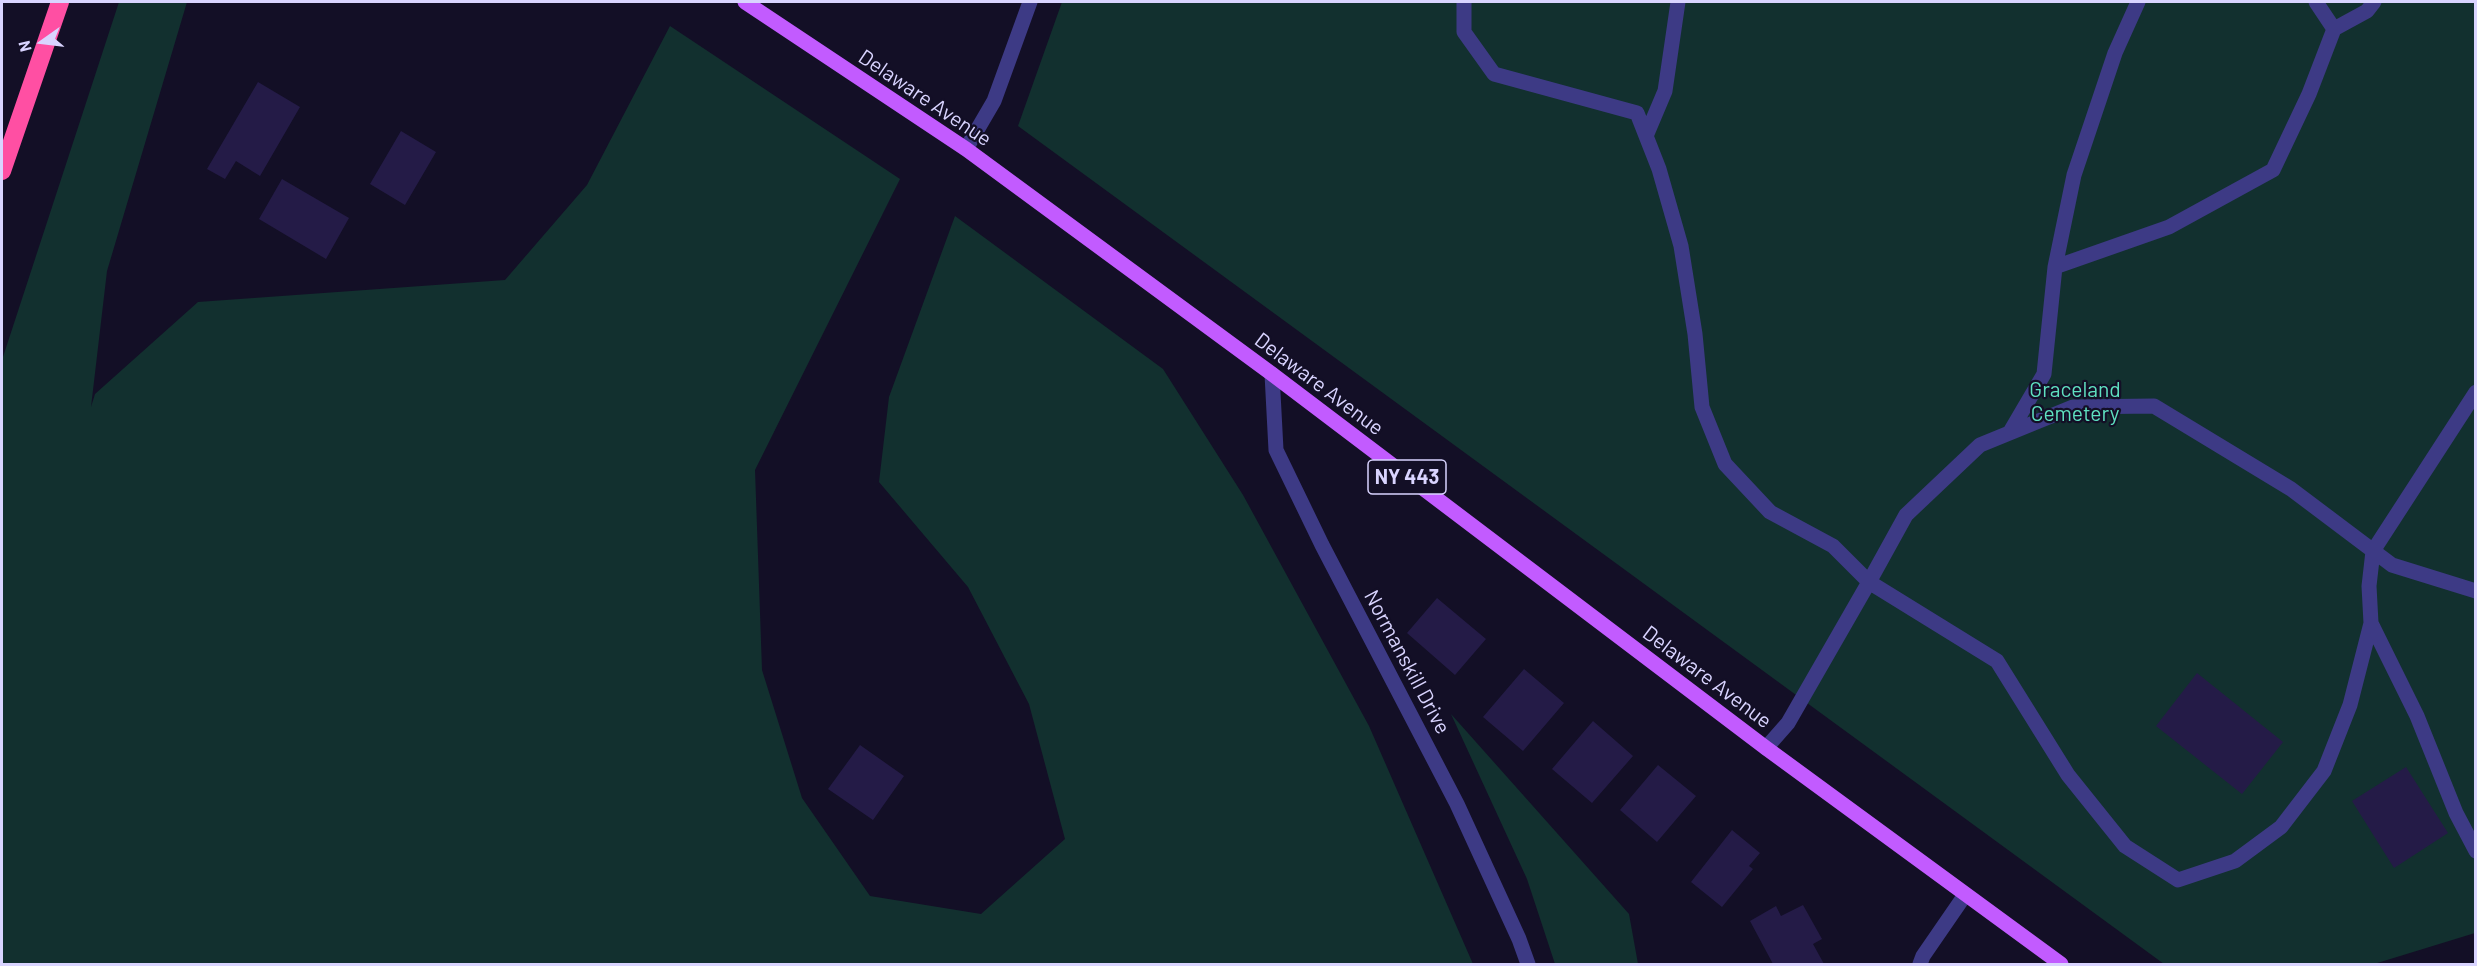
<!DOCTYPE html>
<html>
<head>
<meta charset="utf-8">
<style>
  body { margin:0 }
  #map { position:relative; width:2477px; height:966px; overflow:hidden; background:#130f26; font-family:Barlow,sans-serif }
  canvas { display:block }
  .frame { position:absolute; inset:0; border:3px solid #d9d4ff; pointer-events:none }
  .north { position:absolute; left:12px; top:12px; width:60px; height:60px; -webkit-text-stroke:4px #130f26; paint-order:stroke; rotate:256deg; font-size:16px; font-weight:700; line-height:24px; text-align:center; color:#d9d4ff }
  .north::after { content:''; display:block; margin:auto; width:21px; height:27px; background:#d9d4ff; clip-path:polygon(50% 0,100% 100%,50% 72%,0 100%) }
</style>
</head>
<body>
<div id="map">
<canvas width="2477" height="966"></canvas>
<div class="frame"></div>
<div class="north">N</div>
</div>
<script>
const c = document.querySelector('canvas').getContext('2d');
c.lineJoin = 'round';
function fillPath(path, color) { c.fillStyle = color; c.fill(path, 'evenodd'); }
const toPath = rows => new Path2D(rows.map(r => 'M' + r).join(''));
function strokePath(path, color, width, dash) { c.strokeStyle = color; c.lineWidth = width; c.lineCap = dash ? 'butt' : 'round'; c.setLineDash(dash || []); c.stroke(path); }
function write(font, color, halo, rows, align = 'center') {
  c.font = font + ' Barlow,sans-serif'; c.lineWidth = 4.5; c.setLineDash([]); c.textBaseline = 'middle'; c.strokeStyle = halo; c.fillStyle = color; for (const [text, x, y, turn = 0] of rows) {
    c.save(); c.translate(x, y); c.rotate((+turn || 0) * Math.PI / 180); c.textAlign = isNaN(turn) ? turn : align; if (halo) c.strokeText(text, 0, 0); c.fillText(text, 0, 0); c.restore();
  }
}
const green = toPath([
  [119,2,187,2,107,271,91,407,95,394,198,302,505,280,587,185,670,26,900,179,755,470,762,670,802,798,870,896,981,914,1065,839,1029,704,968,587,879,482,889,397,955,216,1163,369,1243,495,1369,726,1473,964,2,964,2,360],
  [1062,2,2475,2,2475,933,2374,964,2164,964,1018,126],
  [1451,714,1629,914,1638,964,1555,964,1527,879]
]);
const building = toPath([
  [258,82,300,107,260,176,236,161,225,179,207,169],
  [401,131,436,152,405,205,370,184],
  [282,179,349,218,326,259,259,219],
  [1437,598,1486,639,1455,675,1407,633],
  [1524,669,1564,703,1523,751,1483,717],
  [2197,673,2283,742,2242,794,2156,726],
  [1593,721,1633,756,1592,803,1552,769],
  [860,745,904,776,873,820,828,789],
  [1658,765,1696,796,1657,842,1620,810],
  [2406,767,2448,833,2394,868,2352,801],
  [1732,830,1760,853,1749,866,1753,869,1722,907,1691,882],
  [1803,905,1822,939,1813,944,1824,964,1773,964,1750,921,1776,906,1781,916]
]);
const lane = toPath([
  [1464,2,1464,32,1494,74,1637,113,1659,169,1681,246,1695,334,1702,407,1725,464,1770,512,1833,546,1869,582,1788,723,1766,748],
  [2334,29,2367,11,2374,2],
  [1646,136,1665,91,1678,2],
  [966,149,994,101,1030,2],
  [2055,267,2169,227,2273,170,2309,94,2334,29,2316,2],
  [2010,432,2044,374,2055,267,2074,175,2115,53,2138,2],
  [2476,591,2392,565,2291,489,2154,406,2073,407,1980,445,1906,515,1869,582,1997,661,2068,775,2125,846,2178,880,2235,861,2281,827,2324,771,2350,705,2371,623,2417,716,2456,813,2476,851],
  [2371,623,2369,586,2373,551,2476,392]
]);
const street = toPath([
  [1272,374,1276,450,1322,545,1457,804,1519,939,1528,964],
  [1920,964,1923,956,1965,895]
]);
const primary = toPath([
  [745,2,966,149,1272,374,1766,748,2061,964]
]);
const highway = toPath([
  [2,171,60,2]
]);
const shields = [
  [1407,477,78]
];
const shieldNames = [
  ["NY 443",1407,477]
];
const streetNames = [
  ["Delaware Avenue",925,98,34],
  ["Delaware Avenue",1319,384,37],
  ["Normanskill Drive",1407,662,62],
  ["Delaware Avenue",1707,677,37]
];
const parkNames = [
  ["Graceland",2075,390],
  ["Cemetery",2075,414]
];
fillPath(green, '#12302f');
fillPath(building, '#241b47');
strokePath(lane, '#3d3a85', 15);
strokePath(street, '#3d3a85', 15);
strokePath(primary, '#c25bff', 15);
strokePath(highway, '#ff4fa3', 18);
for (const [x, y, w] of shields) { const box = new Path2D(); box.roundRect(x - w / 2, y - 17, w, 34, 4.5); c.fillStyle = '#130f26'; c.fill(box); strokePath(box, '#d9d4ff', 1.5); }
write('bold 20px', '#d9d4ff', null, shieldNames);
write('21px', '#d9d4ff', '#130f26', streetNames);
write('21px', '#5fe0c0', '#130f26', parkNames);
</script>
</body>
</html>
